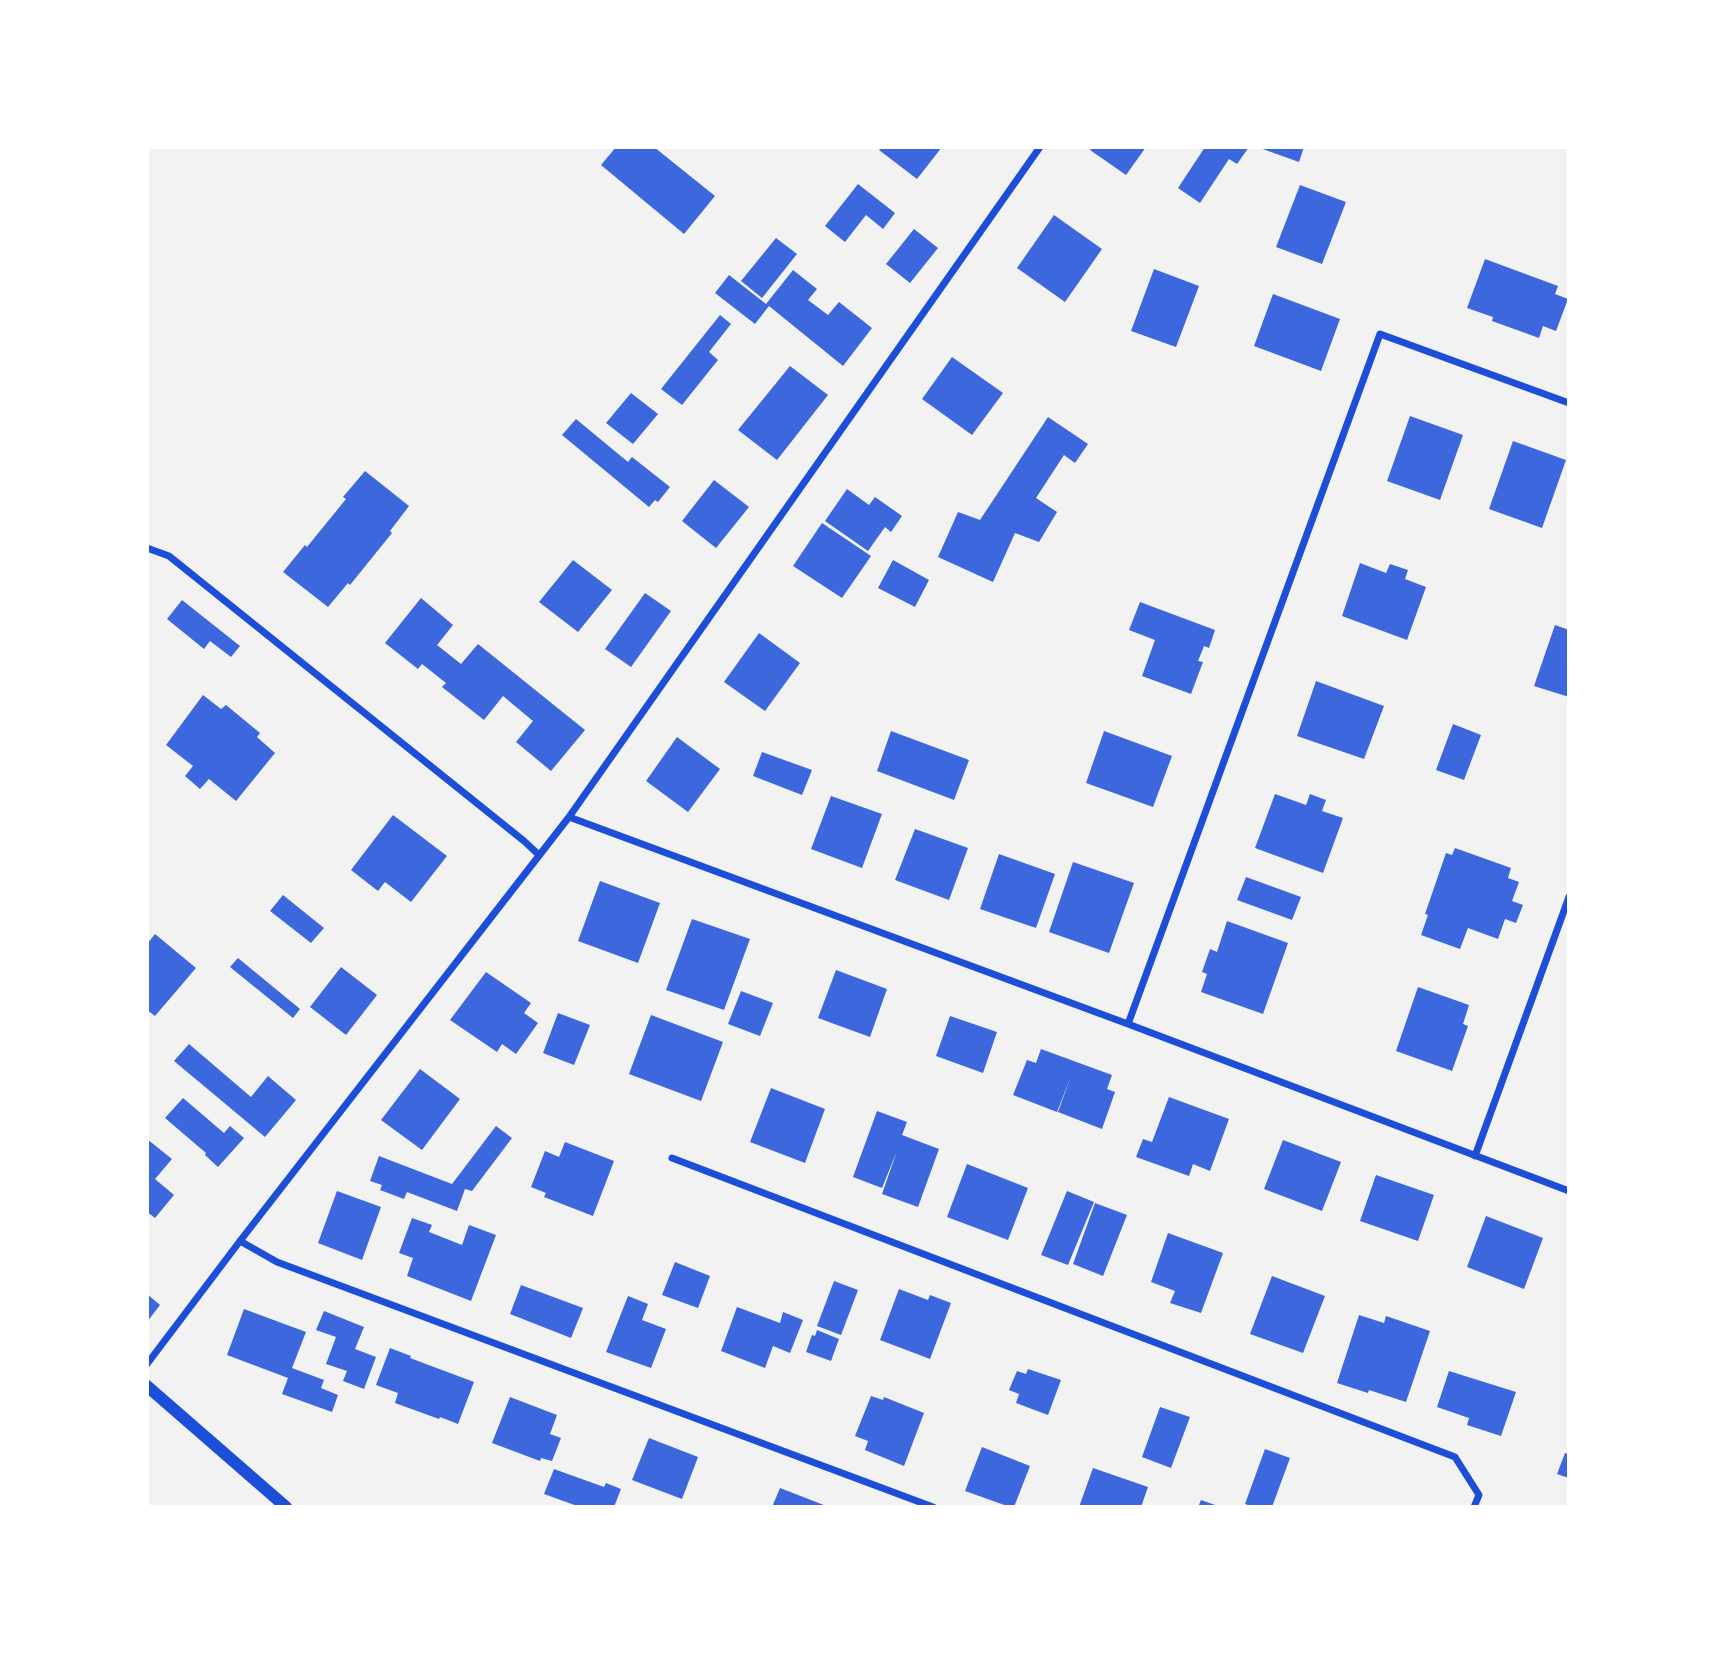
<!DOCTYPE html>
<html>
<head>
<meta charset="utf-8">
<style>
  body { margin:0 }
  #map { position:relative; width:1716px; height:1654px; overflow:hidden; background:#f2f2f2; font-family:Roboto,sans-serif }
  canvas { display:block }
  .frame { position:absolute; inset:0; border:149px solid #fff; pointer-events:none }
</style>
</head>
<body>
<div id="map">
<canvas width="1716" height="1654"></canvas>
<div class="frame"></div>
</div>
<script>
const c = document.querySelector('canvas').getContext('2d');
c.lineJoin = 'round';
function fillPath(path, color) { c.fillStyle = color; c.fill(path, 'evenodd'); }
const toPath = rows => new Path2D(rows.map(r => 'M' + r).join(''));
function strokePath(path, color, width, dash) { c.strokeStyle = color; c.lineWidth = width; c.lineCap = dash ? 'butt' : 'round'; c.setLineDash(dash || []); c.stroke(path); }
const building = toPath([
  [616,147,654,147,715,196,684,234,601,165],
  [882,147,942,147,917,179,879,150],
  [1092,147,1146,147,1126,175,1090,150],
  [1205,147,1249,147,1237,164,1229,159,1200,203,1178,188],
  [1257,147,1304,147,1299,162],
  [858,184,895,213,883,229,866,215,845,242,825,226],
  [1300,185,1346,202,1322,264,1276,247],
  [1054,215,1102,249,1065,302,1017,268],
  [914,229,938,248,910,283,886,264],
  [776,238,797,254,762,298,741,281],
  [1485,259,1558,286,1555,294,1568,299,1556,331,1543,326,1539,338,1492,321,1493,317,1467,308],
  [1154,269,1199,286,1176,347,1131,331],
  [793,270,817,289,808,300,828,315,839,302,872,328,843,366,769,306,755,324,715,293,729,275,766,304],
  [1273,294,1340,319,1321,371,1254,346],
  [720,315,731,324,709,352,718,360,682,405,661,389],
  [952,357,1003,393,972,435,922,399],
  [790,366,828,395,777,460,738,430],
  [631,393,658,414,633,444,606,423],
  [1410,416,1463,435,1440,500,1387,481],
  [1048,417,1088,444,1075,463,1064,455,1036,498,1057,512,1039,542,1015,533,993,582,938,557,958,512,980,520],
  [576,419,628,462,632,457,670,487,658,502,655,500,649,507,562,435],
  [1513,441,1566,460,1542,528,1489,509],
  [365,471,409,506,390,531,392,533,350,585,348,583,328,607,283,572,305,545,307,547,346,499,343,497],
  [714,480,749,507,716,548,682,521],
  [847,489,869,505,875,497,902,516,891,532,885,527,868,551,825,521],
  [822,523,871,556,842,598,793,566],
  [573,560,612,590,578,632,539,602],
  [893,560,929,580,915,607,878,588],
  [1360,563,1386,573,1390,564,1408,570,1405,579,1426,587,1407,640,1342,616],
  [645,593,671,611,631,667,605,649],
  [421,598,453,625,437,645,461,664,478,644,585,730,551,771,516,742,533,721,503,696,484,720,442,687,446,683,422,664,418,669,385,643],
  [182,600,240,646,231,657,210,641,204,649,167,619],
  [1140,602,1215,630,1209,648,1204,646,1198,661,1203,662,1191,694,1142,676,1155,640,1129,630],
  [1555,625,1569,630,1569,697,1534,686],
  [759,633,800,663,765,711,724,682],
  [1316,681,1384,706,1364,759,1297,736],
  [203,695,221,709,226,705,260,733,257,737,275,753,236,801,209,779,200,789,185,776,193,766,166,745],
  [1453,724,1481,735,1464,780,1436,770],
  [891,731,969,760,954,800,877,771],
  [1104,731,1172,756,1153,807,1086,783],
  [677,737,720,769,688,812,646,781],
  [762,752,812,770,802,795,753,776],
  [1275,794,1306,805,1310,794,1326,800,1322,811,1343,818,1323,873,1255,848],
  [831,796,882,814,862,868,811,849],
  [393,815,447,856,411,902,385,882,378,891,351,870],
  [915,829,968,848,949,900,895,880],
  [1455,848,1511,868,1508,878,1519,882,1512,901,1523,905,1516,923,1505,919,1498,939,1468,928,1460,949,1421,935,1428,915,1425,914,1446,853,1452,855],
  [999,854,1055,874,1036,928,980,909],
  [1073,862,1134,883,1109,953,1049,932],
  [1246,877,1301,897,1292,920,1237,900],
  [600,881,660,903,638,963,578,941],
  [283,895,324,928,311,943,270,911],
  [692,919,750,939,724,1010,666,990],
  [1227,921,1288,943,1263,1014,1201,992,1207,974,1202,972,1210,949,1217,952],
  [155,934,196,968,155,1016,147,1010,147,944],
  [238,958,300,1009,293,1018,230,967],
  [341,967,377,995,346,1035,310,1007],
  [836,970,887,989,870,1037,818,1018],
  [486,972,531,1003,524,1013,538,1023,516,1054,502,1044,497,1052,450,1020],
  [1418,987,1469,1005,1463,1024,1468,1026,1452,1071,1396,1051],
  [741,991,773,1003,760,1036,728,1024],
  [558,1013,590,1025,574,1065,543,1053],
  [651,1015,723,1042,701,1101,629,1074],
  [950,1016,997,1032,983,1073,936,1056],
  [189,1044,251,1097,268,1076,296,1100,265,1137,174,1061],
  [1041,1049,1112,1075,1107,1089,1115,1092,1102,1129,1058,1112,1071,1076,1057,1112,1013,1095,1027,1060,1036,1063],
  [420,1069,460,1099,422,1150,381,1120],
  [771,1088,825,1109,805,1163,750,1142],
  [1169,1097,1229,1119,1210,1171,1193,1164,1189,1176,1136,1157,1143,1139,1152,1142],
  [183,1098,224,1133,230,1126,244,1138,218,1167,205,1155,206,1153,165,1118],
  [877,1111,907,1122,902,1135,939,1149,918,1207,882,1194,897,1151,882,1188,853,1177],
  [496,1126,512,1138,472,1191,465,1189,457,1211,407,1192,404,1199,380,1190,382,1185,370,1181,379,1156,452,1184],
  [147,1139,172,1159,155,1179,174,1195,155,1218,147,1212],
  [1283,1140,1341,1162,1322,1211,1264,1189],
  [565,1142,614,1161,593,1216,544,1197,546,1193,531,1187,545,1151,559,1157],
  [967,1164,1028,1188,1008,1240,947,1217],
  [1376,1175,1434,1195,1418,1241,1360,1221],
  [337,1191,381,1207,362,1260,318,1243],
  [1067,1191,1094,1202,1068,1265,1041,1255],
  [1095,1203,1127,1215,1103,1276,1073,1264],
  [1486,1216,1543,1238,1524,1289,1467,1267],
  [412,1218,432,1225,429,1232,462,1245,469,1225,496,1235,471,1301,407,1276,413,1258,399,1253],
  [1168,1233,1223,1253,1201,1313,1170,1303,1175,1291,1151,1282],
  [675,1262,710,1276,698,1308,662,1295],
  [1272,1276,1325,1296,1303,1353,1250,1334],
  [834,1281,858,1290,841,1335,817,1326],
  [521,1285,583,1308,571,1338,510,1314],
  [899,1289,928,1300,930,1295,951,1303,930,1359,880,1340],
  [147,1294,160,1305,147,1322],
  [628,1296,648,1304,642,1320,666,1329,651,1368,606,1352],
  [737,1307,780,1323,783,1312,803,1320,790,1353,773,1346,765,1368,721,1351],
  [244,1309,306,1332,292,1368,324,1380,321,1388,338,1395,332,1412,282,1394,288,1378,227,1355],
  [324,1311,364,1327,355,1349,376,1357,364,1389,343,1381,347,1371,326,1364,336,1337,316,1330],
  [1359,1315,1384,1323,1386,1316,1430,1331,1406,1402,1369,1390,1368,1393,1337,1383],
  [817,1330,839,1339,831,1361,806,1352,812,1335,815,1336],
  [390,1348,411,1356,410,1358,474,1382,458,1424,440,1417,439,1419,395,1403,398,1393,376,1385],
  [1028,1369,1061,1380,1048,1415,1016,1403,1019,1394,1009,1390,1017,1371,1026,1374],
  [1449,1371,1516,1392,1501,1436,1467,1425,1469,1418,1437,1407],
  [871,1396,883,1400,884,1397,924,1413,904,1466,865,1450,868,1441,855,1436],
  [510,1397,557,1415,550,1434,561,1438,552,1461,541,1458,540,1461,492,1443],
  [1160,1407,1190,1417,1171,1468,1142,1457],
  [649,1438,698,1457,682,1499,632,1480],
  [982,1447,1030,1466,1014,1507,1010,1507,965,1491],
  [1265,1449,1290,1458,1272,1507,1254,1507,1245,1504],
  [1565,1453,1569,1454,1569,1478,1557,1474],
  [1093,1468,1148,1487,1141,1507,1079,1507],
  [554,1469,604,1487,606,1483,621,1489,614,1507,580,1507,544,1494],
  [780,1488,829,1507,772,1507],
  [1201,1500,1221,1507,1198,1507]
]);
const minor = toPath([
  [147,548,169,556,524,841,539,855],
  [569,817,1128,1024,1569,1191],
  [1128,1024,1380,334,1569,403],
  [1475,1156,1569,897],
  [672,1158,1455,1457,1479,1495,1474,1507],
  [240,1241,277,1262,933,1507],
  [147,1364,240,1241,569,817,1040,147]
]);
const tertiary = toPath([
  [147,1386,286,1507]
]);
fillPath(building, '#3d67dc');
strokePath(minor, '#1d4ed8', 7);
strokePath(tertiary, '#1d4ed8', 12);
</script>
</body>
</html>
